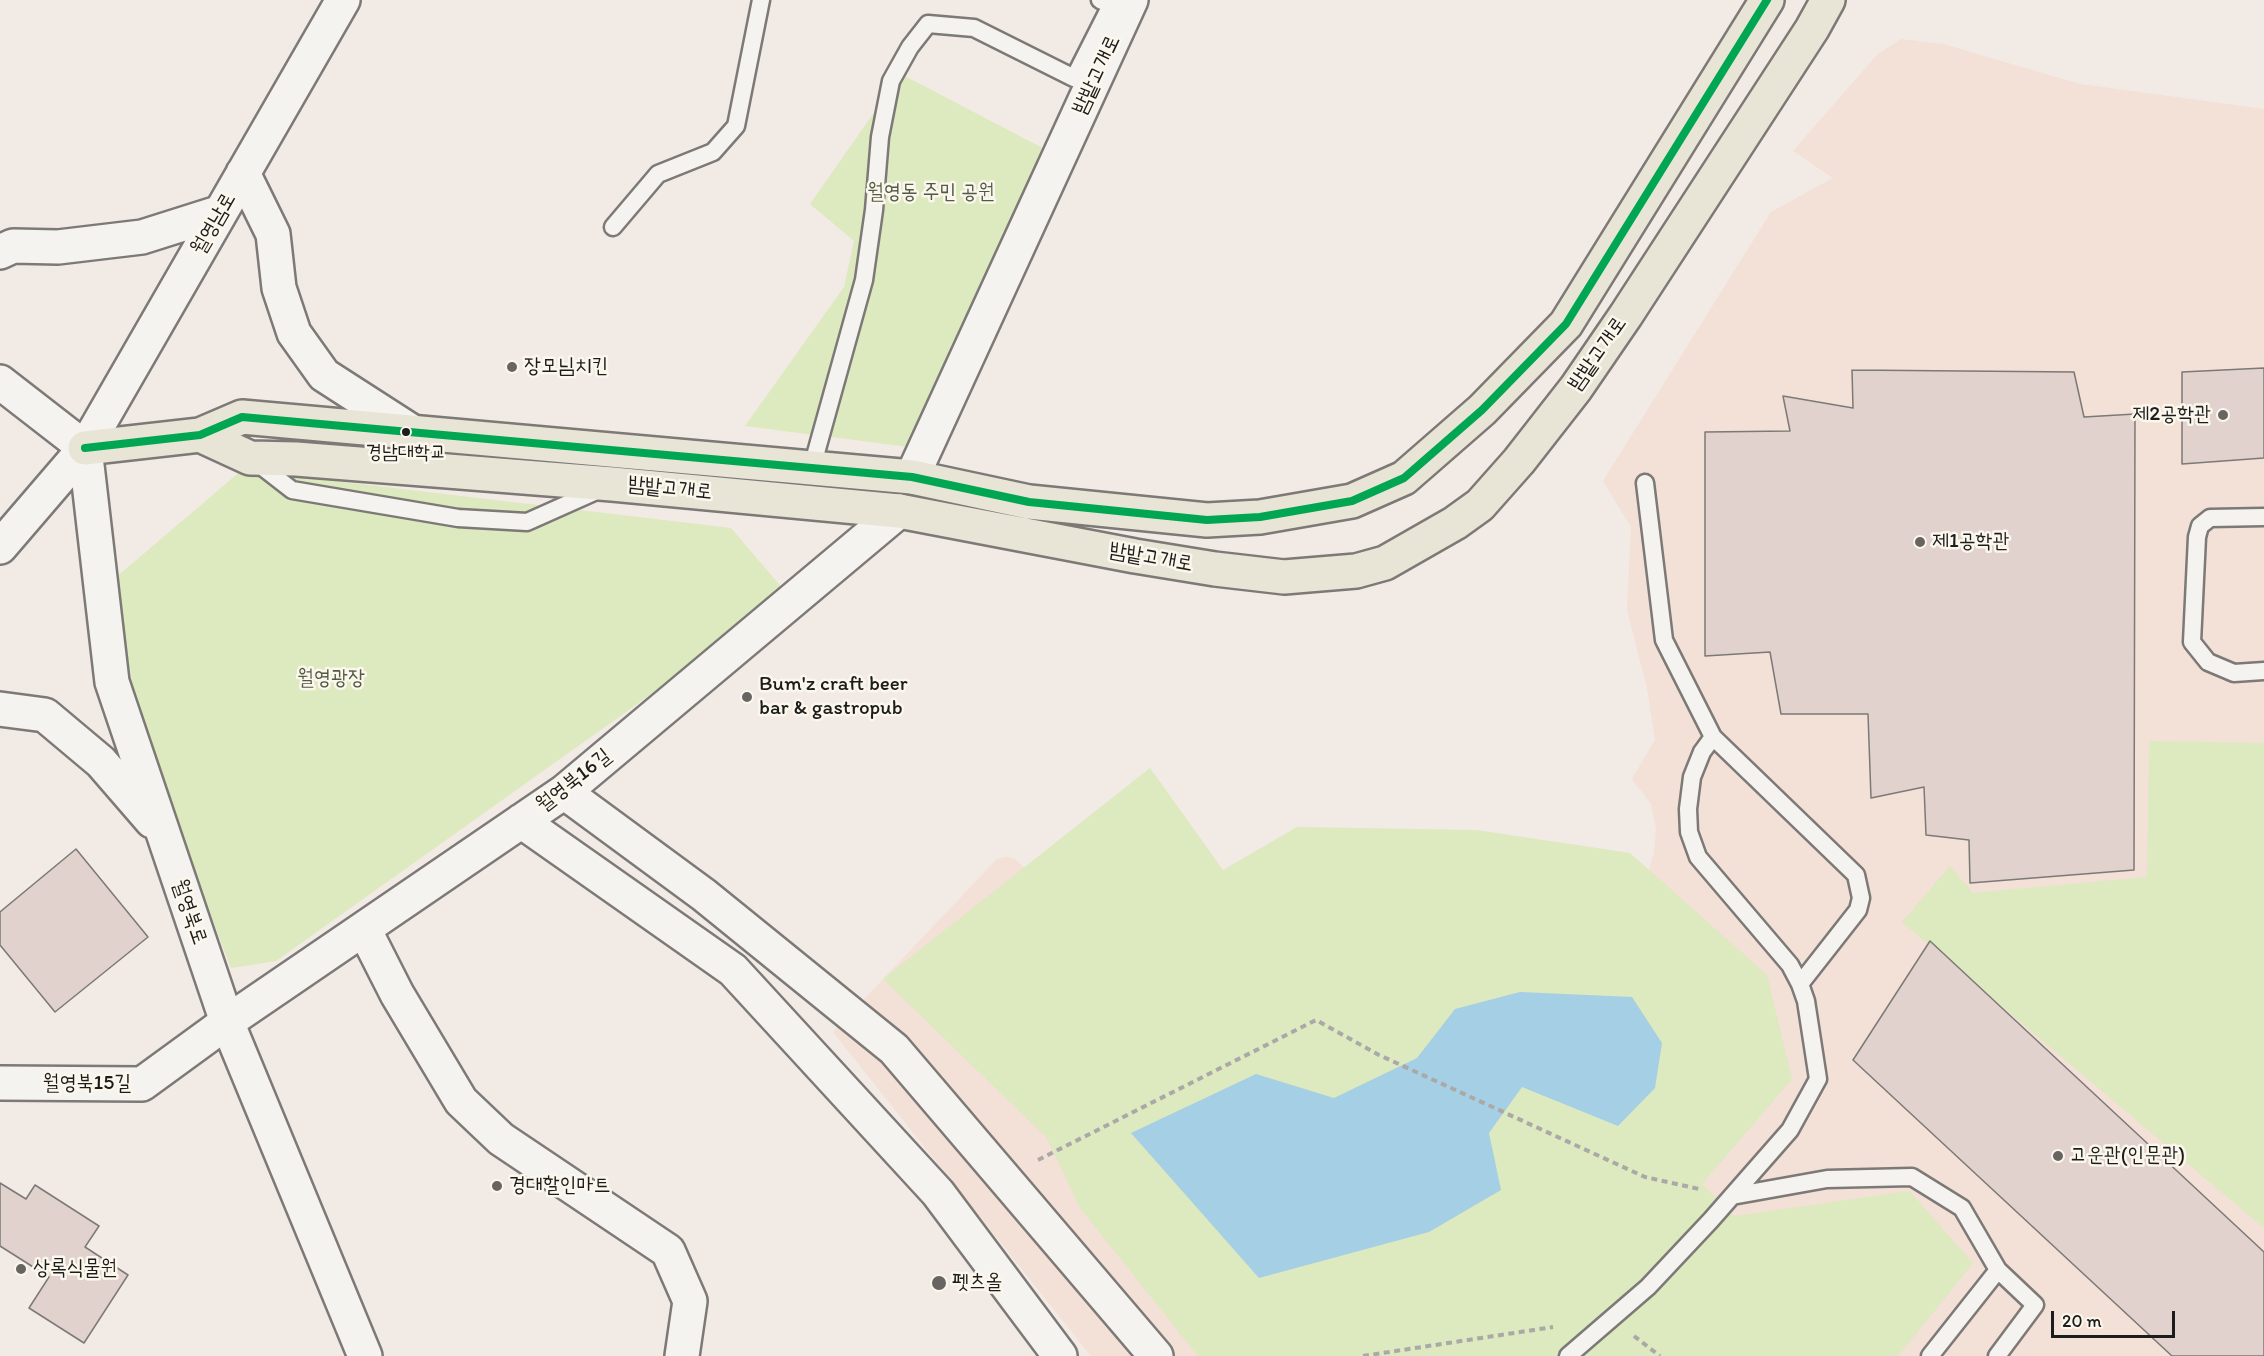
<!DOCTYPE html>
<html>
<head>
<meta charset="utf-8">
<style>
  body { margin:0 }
  #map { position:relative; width:2264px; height:1356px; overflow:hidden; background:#f2eae4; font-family:Itim,sans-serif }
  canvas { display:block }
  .scale { position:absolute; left:2051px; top:1311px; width:124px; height:27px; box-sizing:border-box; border:3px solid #1c1c1c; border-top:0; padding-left:8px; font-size:18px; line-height:21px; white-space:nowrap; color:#1c1c1c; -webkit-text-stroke:4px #fbf7ec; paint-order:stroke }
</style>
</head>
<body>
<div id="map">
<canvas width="2264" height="1356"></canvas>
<div class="scale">20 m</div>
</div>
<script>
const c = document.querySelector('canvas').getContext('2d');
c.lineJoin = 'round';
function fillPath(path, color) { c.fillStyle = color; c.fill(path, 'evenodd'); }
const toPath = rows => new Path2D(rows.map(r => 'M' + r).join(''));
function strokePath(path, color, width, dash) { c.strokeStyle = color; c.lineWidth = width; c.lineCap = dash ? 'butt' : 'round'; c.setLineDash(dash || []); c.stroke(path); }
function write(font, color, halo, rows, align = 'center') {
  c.font = font + ' Itim,"Poor Story",sans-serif'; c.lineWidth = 5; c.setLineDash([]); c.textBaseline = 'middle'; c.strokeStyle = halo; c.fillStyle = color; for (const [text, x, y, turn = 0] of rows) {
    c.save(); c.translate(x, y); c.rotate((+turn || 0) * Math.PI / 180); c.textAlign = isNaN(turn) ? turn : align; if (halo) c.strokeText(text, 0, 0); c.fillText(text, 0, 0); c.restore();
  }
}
const built = toPath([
  [1901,39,1943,44,2080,84,2264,109,2264,1356,1091,1356,833,1032,997,859,1006,857,1015,859,1032,875,1309,986,1645,882,1654,853,1656,829,1651,804,1632,779,1655,740,1647,688,1627,610,1631,527,1603,481,1771,212,1833,178,1793,151,1877,55]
]);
const green = toPath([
  [901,74,1052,153,909,447,745,426,844,287,854,241,810,204],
  [242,470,731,528,789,596,276,961,231,968,135,718,114,579],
  [2149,741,2264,743,2264,1228,1902,922,1950,866,1973,893,2147,877],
  [1150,768,1223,870,1297,827,1476,830,1630,853,1767,975,1792,1079,1702,1184,1734,1216,1909,1191,1973,1263,1898,1356,1198,1356,1080,1208,1047,1138,883,979]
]);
const water = toPath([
  [1520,992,1632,997,1662,1043,1655,1088,1618,1126,1522,1087,1489,1133,1501,1190,1429,1232,1259,1278,1131,1133,1256,1074,1334,1098,1417,1058,1455,1009]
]);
const building = toPath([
  [2264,368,2264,458,2182,464,2182,372,2264,368],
  [1852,370,2074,372,2084,417,2135,414,2134,870,1970,883,1969,840,1926,835,1924,787,1871,798,1868,714,1781,714,1770,652,1705,656,1705,432,1790,431,1783,396,1853,408,1852,370],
  [76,849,148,937,55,1012,0,945,0,912,76,849],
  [1930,941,2264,1252,2264,1356,2172,1356,1853,1060,1930,941],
  [0,1183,26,1199,35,1185,99,1226,85,1247,128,1275,84,1343,29,1308,49,1277,0,1246,0,1183]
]);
const path = toPath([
  [1038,1160,1316,1020,1379,1055,1645,1177,1699,1189],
  [1634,1336,1660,1356],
  [1363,1356,1553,1327]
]);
const service = toPath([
  [613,227,658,174,713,152,736,126,761,0],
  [256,462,292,490,458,518,527,522,601,489],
  [812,467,864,280,874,210,880,137,891,81,910,47,928,24,974,28,1074,78,1111,5,1100,0],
  [2264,517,2210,518,2200,526,2197,537,2192,642,2208,662,2234,673,2264,671],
  [1713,737,1856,875,1861,898,1858,910,1800,984],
  [1732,1196,1827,1179,1912,1177,1962,1208,1998,1270],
  [1568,1356,1648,1287,1711,1220,1790,1130,1818,1079,1806,1001,1800,984,1790,965,1698,857,1689,832,1688,809,1692,777,1702,752,1713,737,1664,640,1645,483],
  [1930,1356,1998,1270,2035,1305,1997,1356]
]);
const minor = toPath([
  [912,477,1131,0],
  [0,547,85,448],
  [564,792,704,895,894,1049,1156,1356],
  [521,821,733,970,938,1193,1060,1356],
  [364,929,397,994,461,1101,501,1139,668,1251,690,1301,682,1356],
  [0,1083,142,1084,227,1022,564,792,899,511]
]);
const secondary = toPath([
  [243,173,273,234,279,288,294,333,324,375,411,431],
  [0,252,13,246,58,247,142,237,221,212],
  [0,382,85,448],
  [85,448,112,682,227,1022,365,1356],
  [85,448,343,0],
  [0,709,45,715,101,762,152,821]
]);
const primary = toPath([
  [200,435,250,458,296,459,612,484,899,511,1135,556,1215,569,1284,577,1356,571,1385,563,1455,523,1480,505,1519,461,1576,388,1626,315,1812,29,1828,0],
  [85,448,200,435,242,417,912,477,1029,502,1207,520,1260,517,1352,501,1404,478,1482,410,1566,324,1767,0]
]);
const bus1 = toPath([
  [85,448,200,435,242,417,912,477,1029,502,1207,520,1260,517,1352,501,1404,478,1482,410,1566,324,1767,0]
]);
const markers = [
  [512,367,6,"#676462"],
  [2223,415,6,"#676462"],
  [406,432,5,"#1c1c1c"],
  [1920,542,6,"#676462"],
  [747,697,6,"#676462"],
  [2058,1156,6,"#676462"],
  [497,1186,6,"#676462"],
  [21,1269,6,"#676462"],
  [939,1283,8,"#676462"]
];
const busNames = [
  ["경남대학교",406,453]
];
const streetNames = [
  ["밤밭고개로",1097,75,-65],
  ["월영남로",214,224,-60],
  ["밤밭고개로",1598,354,-55],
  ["밤밭고개로",670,489,6],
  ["밤밭고개로",1151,558,10],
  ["월영북16길",574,781,-38],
  ["월영북로",189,912,71],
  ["월영북15길",87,1084]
];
const parkNames = [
  ["월영동 주민 공원",931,193],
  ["월영광장",331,679]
];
const poiNames = [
  ["장모님치킨",524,367],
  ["제2공학관",2211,415,"right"],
  ["제1공학관",1932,542],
  ["Bum'z craft beer",759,685],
  ["bar & gastropub",759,709],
  ["고운관(인문관)",2070,1156],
  ["경대할인마트",509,1186],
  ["상록식물원",33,1269],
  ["펫츠올",952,1283]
];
fillPath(built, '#f3e0d7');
fillPath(green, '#dde9bf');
fillPath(water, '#a5cfe4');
fillPath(building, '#e1d2cd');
strokePath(building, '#7c7976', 1.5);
strokePath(service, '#7c7976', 21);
strokePath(minor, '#7c7976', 38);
strokePath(secondary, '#7c7976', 38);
strokePath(primary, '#7c7976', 38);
strokePath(path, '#aba9a7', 4, [6, 4.5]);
strokePath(service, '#f5f3ef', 16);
strokePath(minor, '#f5f3ef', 33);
strokePath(secondary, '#f5f3ef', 33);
strokePath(primary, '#e8e4d6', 33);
strokePath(bus1, '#00a651', 8);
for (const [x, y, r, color] of markers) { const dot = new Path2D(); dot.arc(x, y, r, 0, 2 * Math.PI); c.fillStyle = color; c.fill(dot); strokePath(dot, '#fbf7ec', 2); }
write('20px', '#1c1c1c', '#fbf7ec', busNames);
write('21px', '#1c1c1c', '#fbf7ec', streetNames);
write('21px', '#515a44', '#fbf7ec', parkNames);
write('21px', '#1c1c1c', '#fbf7ec', poiNames, 'left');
</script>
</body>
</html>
